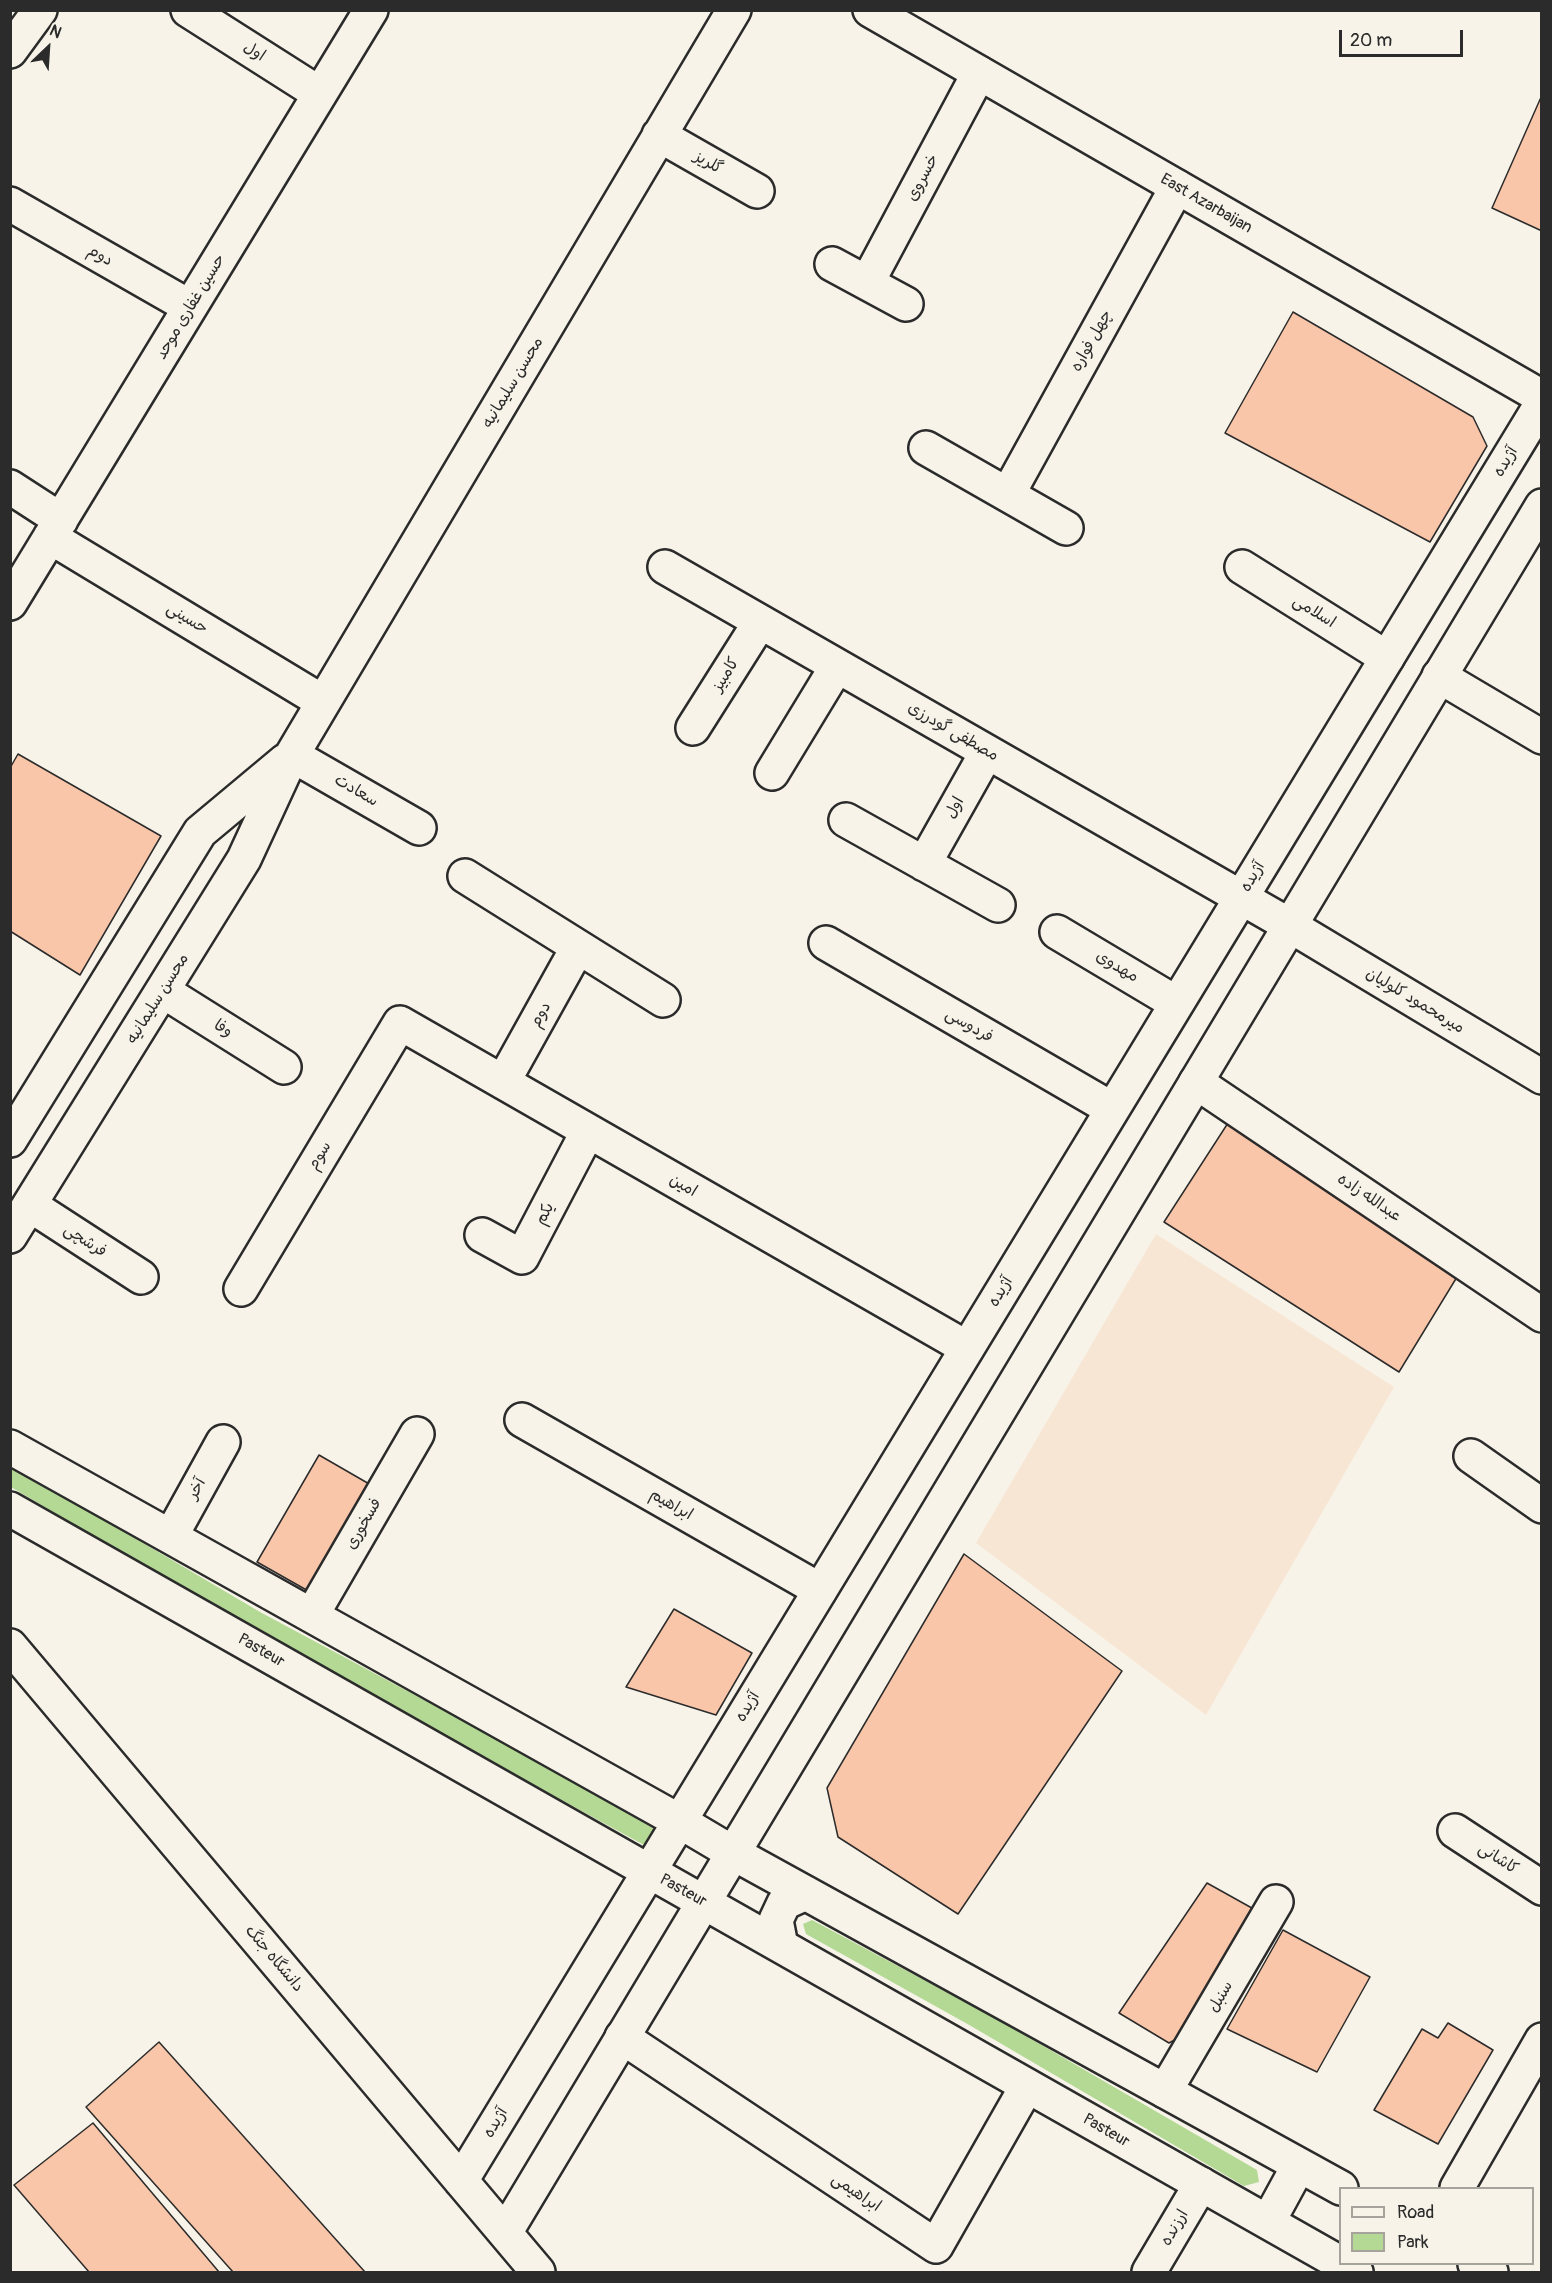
<!DOCTYPE html>
<html>
<head>
<meta charset="utf-8">
<style>
  body { margin:0 }
  #map { position:relative; width:1552px; height:2283px; overflow:hidden; background:#f7f3e8; font-family:Pangolin,sans-serif }
  canvas { display:block }
  .frame { position:absolute; inset:0; border:12px solid #2b2b2b; pointer-events:none }
  .legend { position:absolute; left:1339px; top:2187px; width:195px; height:78px; box-sizing:border-box; background:#f7f3e8; border:2px solid #a5a39c; margin:0; padding:8px 10px; list-style:none; font-size:18px; color:#2b2b2b }
  .legend li { display:flex; align-items:center; gap:12px; height:30px }
  .legend b { width:30px; border:2px solid #a5a39c }
  .north { position:absolute; left:18px; top:18px; width:60px; height:60px; -webkit-text-stroke:4px #f7f3e8; paint-order:stroke; rotate:25deg; font-size:16px; font-weight:700; line-height:24px; text-align:center; color:#2b2b2b }
  .north::after { content:''; display:block; margin:auto; width:21px; height:27px; background:#2b2b2b; clip-path:polygon(50% 0,100% 100%,50% 72%,0 100%) }
  .scale { position:absolute; left:1339px; top:30px; width:124px; height:27px; box-sizing:border-box; border:3px solid #2b2b2b; border-top:0; padding-left:8px; font-size:18px; line-height:21px; white-space:nowrap; color:#2b2b2b; -webkit-text-stroke:4px #f7f3e8; paint-order:stroke }
</style>
</head>
<body>
<div id="map">
<canvas width="1552" height="2283"></canvas>
<div class="frame"></div>
<ul class="legend">
<li><b style="height:8px;background:#f7f3e8"></b>Road</li>
<li><b style="height:16px;background:#b3d994"></b>Park</li>
</ul>
<div class="north">N</div>
<div class="scale">20 m</div>
</div>
<script>
const c = document.querySelector('canvas').getContext('2d');
c.lineJoin = 'round';
function fillPath(path, color) { c.fillStyle = color; c.fill(path, 'evenodd'); }
const toPath = rows => new Path2D(rows.map(r => 'M' + r).join(''));
function strokePath(path, color, width, dash) { c.strokeStyle = color; c.lineWidth = width; c.lineCap = dash ? 'butt' : 'round'; c.setLineDash(dash || []); c.stroke(path); }
function write(font, color, halo, rows, align = 'center') {
  c.font = font + ' Pangolin,"Playpen Sans Arabic",sans-serif'; c.lineWidth = 6; c.setLineDash([]); c.textBaseline = 'middle'; c.strokeStyle = halo; c.fillStyle = color; for (const [text, x, y, turn = 0] of rows) {
    c.save(); c.translate(x, y); c.rotate((+turn || 0) * Math.PI / 180); c.textAlign = isNaN(turn) ? turn : align; if (halo) c.strokeText(text, 0, 0); c.fillText(text, 0, 0); c.restore();
  }
}
const built = toPath([
  [1156,1234,1394,1387,1206,1715,976,1543]
]);
const green = toPath([
  [11,1465,260,1612,484,1732,655,1829,654,1841,644,1845,365,1693,224,1613,11,1487],
  [812,1920,995,2018,1257,2170,1259,2182,1244,2186,971,2026,806,1934,803,1924]
]);
const building = toPath([
  [1542,95,1542,231,1492,208,1542,95],
  [1293,312,1473,417,1487,446,1430,542,1225,433,1293,312],
  [18,754,161,836,80,975,10,931,10,768,18,754],
  [1228,1123,1457,1277,1399,1372,1164,1222,1228,1123],
  [319,1455,371,1485,310,1592,257,1562,319,1455],
  [964,1554,1122,1671,958,1914,838,1837,827,1788,964,1554],
  [674,1609,752,1653,716,1715,626,1687,674,1609],
  [1207,1883,1259,1912,1184,2035,1169,2043,1119,2013,1207,1883],
  [1283,1930,1370,1977,1317,2072,1227,2029,1283,1930],
  [1448,2023,1493,2050,1438,2144,1374,2110,1422,2029,1438,2038,1448,2023],
  [159,2042,365,2272,233,2272,86,2107,159,2042],
  [93,2123,219,2272,89,2272,14,2185,93,2123]
]);
const minor = toPath([
  [188,10,320,94],
  [10,51,40,10],
  [659,135,757,191],
  [10,204,190,307],
  [832,264,906,304],
  [867,283,979,73],
  [926,448,1066,528],
  [10,487,61,520],
  [1008,494,1177,187],
  [50,537,323,702],
  [665,567,1289,925,1542,1077],
  [1242,567,1387,658],
  [10,603,371,10],
  [1439,676,1542,737],
  [693,728,760,622],
  [292,755,419,828],
  [772,773,837,666],
  [846,820,998,905],
  [924,864,987,752],
  [465,876,663,1000],
  [1057,932,1176,1003],
  [826,943,1112,1109],
  [163,991,284,1067],
  [503,1082,578,947],
  [1196,1082,1542,1315],
  [10,1140,200,832,285,761],
  [30,1205,141,1277],
  [482,1235,522,1257,588,1131],
  [10,1236,244,859,292,755,734,10],
  [241,1289,400,1023,967,1348],
  [522,1420,820,1590],
  [1471,1456,1542,1506],
  [171,1536,223,1442],
  [312,1615,417,1434],
  [1455,1831,1542,1888],
  [622,2037,936,2246,1027,2086],
  [1165,2091,1276,1902],
  [1457,2188,1542,2040],
  [1149,2272,1201,2184]
]);
const major = toPath([
  [870,10,1542,397],
  [10,1447,679,1821,733,1853,1341,2188],
  [10,1509,1356,2272],
  [10,1646,538,2272],
  [781,1946,776,1920,784,1903,806,1893],
  [461,2181,1542,403],
  [1268,2222,1299,2165],
  [505,2233,1542,506],
  [1475,2264,1491,2272]
]);
const streetNames = [
  ["اول",254,52,32],
  ["گلریز",708,163,30],
  ["خسروی",923,178,-62],
  ["East Azarbaijan",1206,204,30],
  ["دوم",100,256,30],
  ["حسین غفاری موحد",191,307,-59],
  ["چهل فواره",1092,341,-61],
  ["محسن سلیمانیه",513,383,-59],
  ["آژیده",1506,462,-59],
  ["اسلامی",1314,612,32],
  ["حسینی",187,619,31],
  ["کامبیز",726,675,-58],
  ["مصطفی گودرزی",953,732,30],
  ["سعادت",356,791,30],
  ["اول",955,808,-61],
  ["آژیده",1253,877,-59],
  ["مهدوی",1117,967,31],
  ["محسن سلیمانیه",158,999,-58],
  ["میرمحمود کلولیان",1415,1001,31],
  ["دوم",541,1015,-61],
  ["فردوسی",969,1026,30],
  ["وفا",223,1029,32],
  ["سوم",320,1156,-59],
  ["امین",683,1186,30],
  ["عبدالله زاده",1369,1198,34],
  ["یکم",545,1214,-62],
  ["فرشچی",85,1241,33],
  ["آژیده",1001,1292,-59],
  ["آخر",197,1489,-61],
  ["ابراهیم",671,1505,30],
  ["فسخوری",364,1524,-60],
  ["Pasteur",261,1651,30],
  ["آژیده",748,1707,-59],
  ["کاشانی",1498,1859,33],
  ["Pasteur",683,1891,29],
  ["دانشگاه جنگ",274,1959,50],
  ["سنبل",1221,1997,-60],
  ["آژیده",496,2123,-59],
  ["Pasteur",1106,2131,30],
  ["ابراهیمی",856,2193,34],
  ["ارزنده",1175,2228,-60]
];
fillPath(built, '#f8e6d5');
fillPath(green, '#b3d994');
fillPath(building, '#f9c6a9');
strokePath(building, '#2b2b2b', 1.5);
strokePath(minor, '#2b2b2b', 38);
strokePath(major, '#2b2b2b', 38);
strokePath(minor, '#f7f3e8', 33);
strokePath(major, '#f7f3e8', 33);
write('16px', '#2b2b2b', '#f7f3e8', streetNames);
</script>
</body>
</html>
